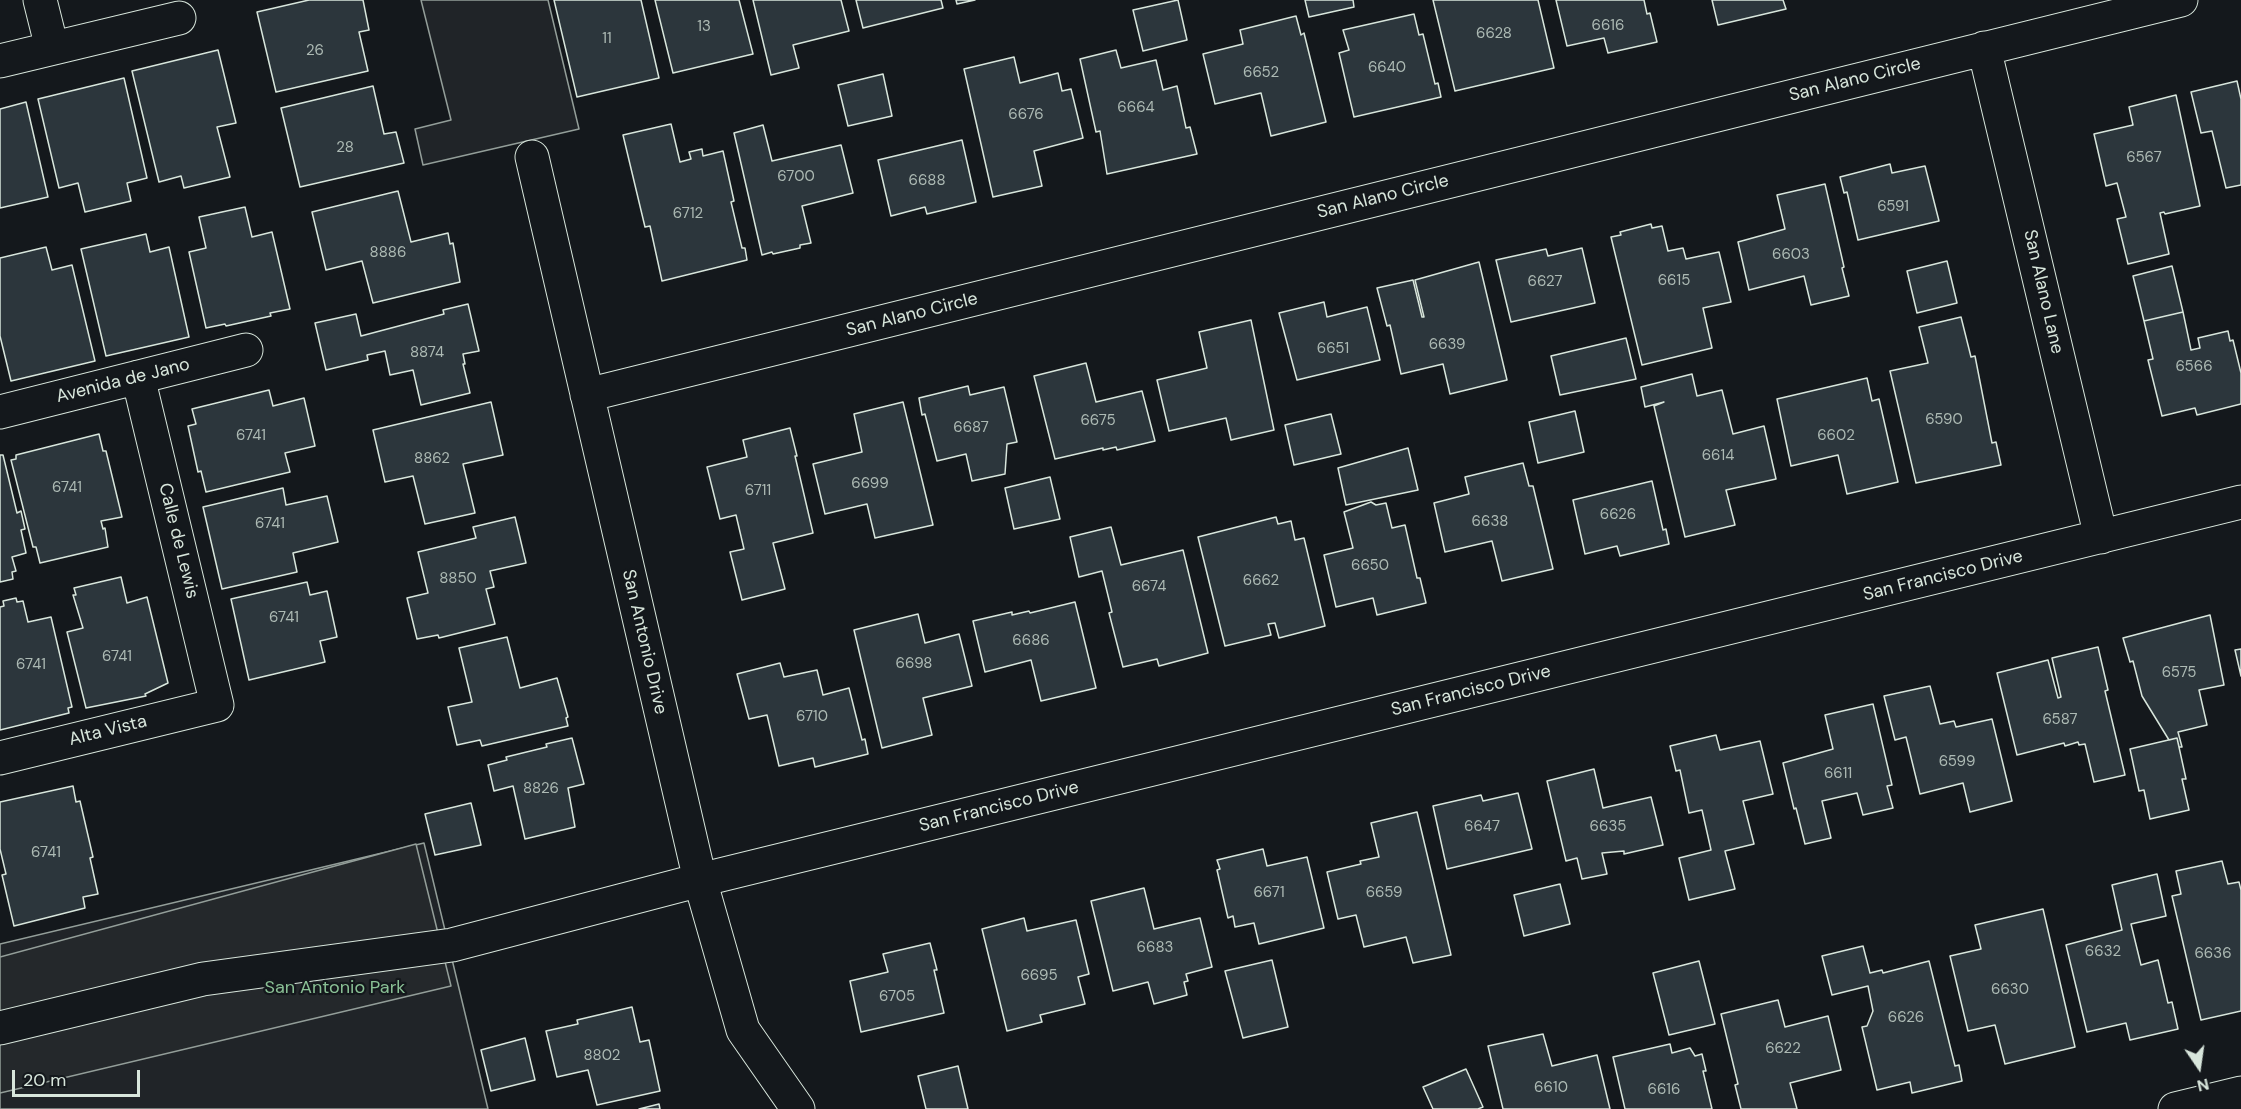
<!DOCTYPE html>
<html>
<head>
<meta charset="utf-8">
<style>
  body { margin:0 }
  #map { position:relative; width:2241px; height:1109px; overflow:hidden; background:#14181c; font-family:"DM Sans",sans-serif }
  canvas { display:block }
  .north { position:absolute; left:2169px; top:1037px; width:60px; height:60px; -webkit-text-stroke:4px #14181c; paint-order:stroke; rotate:167deg; font-size:16px; font-weight:700; line-height:24px; text-align:center; color:#d8e6dc }
  .north::after { content:''; display:block; margin:auto; width:21px; height:27px; background:#d8e6dc; clip-path:polygon(50% 0,100% 100%,50% 72%,0 100%) }
  .scale { position:absolute; left:12px; top:1070px; width:128px; height:27px; box-sizing:border-box; border:3px solid #d8e6dc; border-top:0; padding-left:8px; font-size:18px; line-height:21px; white-space:nowrap; color:#d8e6dc; -webkit-text-stroke:4px #14181c; paint-order:stroke }
</style>
</head>
<body>
<div id="map">
<canvas width="2241" height="1109"></canvas>
<div class="north">N</div>
<div class="scale">20 m</div>
</div>
<script>
const c = document.querySelector('canvas').getContext('2d');
c.lineJoin = 'round';
function fillPath(path, color) { c.fillStyle = color; c.fill(path, 'evenodd'); }
const toPath = rows => new Path2D(rows.map(r => 'M' + r).join(''));
function strokePath(path, color, width, dash) { c.strokeStyle = color; c.lineWidth = width; c.lineCap = dash ? 'butt' : 'round'; c.setLineDash(dash || []); c.stroke(path); }
function write(font, color, halo, rows, align = 'center') {
  c.font = font + ' "DM Sans",sans-serif'; c.lineWidth = 4.5; c.setLineDash([]); c.textBaseline = 'middle'; c.strokeStyle = halo; c.fillStyle = color; for (const [text, x, y, turn = 0] of rows) {
    c.save(); c.translate(x, y); c.rotate((+turn || 0) * Math.PI / 180); c.textAlign = isNaN(turn) ? turn : align; if (halo) c.strokeText(text, 0, 0); c.fillText(text, 0, 0); c.restore();
  }
}
const green = toPath([
  [421,0,548,0,579,129,423,165,415,129,451,120,421,0],
  [424,843,488,1109,0,1109,0,944,424,843]
]);
const parking = toPath([
  [416,844,451,986,0,1093,0,957,416,844]
]);
const building = toPath([
  [309,0,363,0,369,30,359,32,368,71,276,92,257,12,309,0],
  [554,0,641,0,659,78,577,97,554,0],
  [655,0,739,0,753,54,673,73,655,0],
  [753,0,841,0,849,31,793,45,799,68,771,75,753,0],
  [856,0,941,0,943,8,863,28,856,0],
  [956,0,975,0,957,4,956,0],
  [1178,0,1187,40,1143,51,1133,10,1178,0],
  [1305,0,1353,0,1354,7,1309,17,1305,0],
  [1433,0,1538,0,1554,68,1455,91,1433,0],
  [1556,0,1644,0,1647,14,1650,13,1657,42,1608,53,1604,38,1567,46,1556,0],
  [1712,0,1783,0,1786,9,1718,25,1712,0],
  [1414,14,1419,35,1423,34,1435,84,1438,83,1441,97,1354,117,1339,53,1349,50,1343,30,1414,14],
  [1296,16,1301,35,1304,33,1326,122,1271,136,1261,93,1215,104,1203,54,1243,44,1240,30,1296,16],
  [218,50,236,123,217,127,230,177,184,188,181,176,159,182,132,71,218,50],
  [1116,50,1121,68,1156,60,1163,90,1177,86,1186,128,1190,127,1197,154,1107,174,1100,131,1096,132,1080,59,1116,50],
  [1014,57,1020,83,1058,73,1062,91,1071,89,1083,138,1034,151,1042,186,993,197,964,69,1014,57],
  [883,74,892,116,848,126,838,85,883,74],
  [124,78,147,178,127,183,131,201,85,212,78,183,59,188,38,99,124,78],
  [2237,81,2241,99,2241,185,2226,188,2212,131,2201,133,2191,92,2237,81],
  [373,86,384,134,396,132,404,163,300,187,281,108,373,86],
  [2176,95,2200,206,2165,214,2164,212,2160,213,2169,254,2128,264,2117,219,2126,217,2117,183,2106,186,2094,134,2133,125,2129,107,2176,95],
  [26,102,48,197,0,208,0,109,26,102],
  [671,124,680,162,691,159,689,152,702,149,703,156,723,151,734,201,731,202,742,248,745,248,747,260,662,281,650,226,645,227,623,135,671,124],
  [763,125,772,161,841,145,853,193,802,206,811,243,800,245,800,248,773,254,772,252,762,255,734,133,763,125],
  [962,140,976,202,927,214,925,207,891,216,878,160,962,140],
  [1890,164,1892,173,1925,166,1939,221,1858,240,1847,192,1844,193,1840,177,1890,164],
  [1825,184,1844,267,1842,268,1849,296,1811,305,1804,276,1749,290,1738,242,1785,229,1777,195,1825,184],
  [398,191,411,242,448,233,450,244,453,243,460,282,373,303,362,261,326,270,312,212,398,191],
  [245,207,252,237,272,232,290,309,270,313,271,316,226,326,225,324,206,328,189,252,206,248,199,217,245,207],
  [1651,224,1652,228,1662,226,1668,251,1683,248,1686,259,1719,252,1731,302,1703,308,1712,348,1642,365,1611,237,1621,235,1620,232,1651,224],
  [146,234,150,252,169,247,189,337,106,356,81,249,146,234],
  [46,247,52,270,72,265,95,361,11,381,0,336,0,258,46,247],
  [1582,248,1595,303,1511,322,1496,260,1546,249,1548,256,1582,248],
  [1947,261,1957,303,1917,313,1907,271,1947,261],
  [1479,262,1507,380,1450,394,1443,364,1401,374,1390,325,1387,326,1377,288,1413,280,1422,317,1424,317,1415,280,1479,262],
  [2172,266,2183,312,2144,321,2133,276,2172,266],
  [1324,302,1327,317,1367,307,1380,360,1297,380,1279,313,1324,302],
  [468,304,479,351,463,354,465,364,463,364,470,393,421,405,413,370,390,375,385,351,367,355,368,360,326,370,315,323,356,314,361,336,444,314,443,310,468,304],
  [2183,312,2191,350,2200,348,2198,338,2228,331,2230,341,2233,340,2241,373,2241,404,2197,415,2195,408,2162,416,2148,360,2153,359,2144,321,2183,312],
  [1961,317,1971,357,1975,356,1992,443,1996,442,2001,465,1916,483,1890,371,1928,363,1919,327,1961,317],
  [1251,320,1274,430,1231,440,1226,418,1169,431,1157,380,1207,368,1199,332,1251,320],
  [1626,338,1636,379,1560,395,1551,356,1626,338],
  [1086,363,1096,402,1142,391,1155,441,1117,450,1116,447,1103,450,1103,448,1055,459,1034,376,1086,363],
  [1692,374,1697,396,1722,390,1733,434,1764,426,1776,479,1726,490,1735,525,1685,537,1654,406,1664,402,1645,407,1641,387,1692,374],
  [1867,378,1872,401,1879,399,1898,482,1847,494,1838,455,1791,466,1777,399,1867,378],
  [968,386,970,395,1004,387,1017,442,1007,444,1005,474,972,481,966,454,937,461,925,414,922,415,919,398,968,386],
  [269,390,273,406,304,398,315,446,285,453,290,472,206,492,201,471,198,472,188,426,196,424,192,409,269,390],
  [491,402,503,455,463,464,475,513,425,524,413,476,385,482,373,430,491,402],
  [903,402,933,525,875,538,867,504,825,514,813,464,862,452,854,414,903,402],
  [1575,411,1584,452,1538,463,1529,422,1575,411],
  [1331,414,1341,454,1294,465,1285,425,1331,414],
  [790,428,797,456,795,456,813,533,773,543,785,589,742,600,730,552,744,549,736,515,720,519,707,467,747,457,743,440,790,428],
  [99,434,103,451,106,451,122,517,101,521,103,529,105,528,108,547,40,563,36,547,33,547,11,460,16,459,16,455,99,434],
  [1408,448,1418,490,1346,505,1338,468,1408,448],
  [0,455,3,455,17,513,21,511,25,529,21,530,26,553,12,557,16,571,12,572,13,579,0,582,0,455],
  [1523,463,1529,486,1533,486,1553,569,1502,581,1492,541,1445,552,1434,503,1469,494,1465,477,1523,463],
  [1050,477,1060,519,1014,529,1005,488,1050,477],
  [1652,481,1663,530,1666,529,1669,544,1620,556,1617,546,1585,554,1573,500,1652,481],
  [283,488,286,505,327,496,338,542,293,553,297,572,222,589,203,507,283,488],
  [1371,502,1376,505,1386,503,1392,528,1405,525,1417,578,1420,578,1426,603,1377,615,1373,598,1336,607,1324,555,1353,548,1344,512,1371,502],
  [515,517,526,563,490,571,494,587,486,589,495,624,439,638,438,635,417,639,407,598,428,593,418,552,476,538,473,527,515,517],
  [1276,517,1278,524,1291,521,1295,540,1304,538,1325,626,1279,638,1275,623,1268,624,1271,635,1225,646,1198,537,1276,517],
  [1111,527,1121,565,1183,550,1208,653,1159,666,1157,659,1123,667,1109,613,1112,612,1102,571,1079,577,1070,537,1111,527],
  [121,577,127,603,147,597,168,683,145,694,146,696,86,708,67,632,83,628,73,595,76,595,74,588,121,577],
  [307,582,310,595,327,591,337,637,320,641,325,662,249,680,231,599,307,582],
  [16,598,17,602,23,601,28,622,51,617,72,707,68,708,69,713,0,730,0,607,4,606,3,601,16,598],
  [1075,602,1096,688,1041,701,1031,660,985,672,973,621,1012,612,1012,615,1029,611,1030,613,1075,602],
  [918,614,925,643,959,634,972,686,923,698,932,735,882,748,854,630,918,614],
  [2210,615,2224,685,2199,690,2207,725,2178,732,2182,747,2179,747,2177,738,2169,740,2142,696,2133,661,2130,662,2123,638,2210,615],
  [507,637,520,688,557,678,568,717,566,718,568,726,482,746,480,740,457,745,448,707,472,702,459,648,507,637],
  [2098,647,2108,690,2105,691,2125,775,2094,782,2085,744,2079,745,2078,742,2065,746,2064,743,2017,755,1997,673,2048,660,2058,698,2061,697,2052,658,2098,647],
  [2241,649,2241,676,2235,650,2241,649],
  [780,663,784,677,817,670,823,695,849,688,862,740,865,739,868,754,815,767,813,758,779,766,767,715,749,719,737,674,780,663],
  [1930,686,1940,724,1954,721,1956,727,1992,719,2012,801,1970,812,1963,783,1920,794,1906,737,1895,740,1884,696,1930,686],
  [1873,704,1892,785,1887,786,1893,808,1863,815,1857,793,1822,801,1831,838,1805,844,1796,808,1794,809,1783,763,1833,749,1825,715,1873,704],
  [1716,735,1720,750,1760,741,1773,794,1743,801,1754,844,1725,851,1735,889,1689,900,1679,858,1711,850,1702,810,1689,813,1680,770,1676,771,1670,746,1716,735],
  [572,738,584,784,568,788,575,827,525,839,513,786,494,791,488,765,507,760,506,757,547,747,546,744,572,738],
  [2177,738,2186,779,2182,779,2189,810,2150,819,2144,790,2139,791,2130,749,2177,738],
  [1594,769,1603,808,1651,797,1663,845,1624,854,1624,851,1602,853,1607,874,1582,879,1577,858,1566,861,1547,781,1594,769],
  [73,786,76,802,80,801,93,857,90,858,98,894,83,897,85,908,14,926,2,875,6,874,0,849,0,802,73,786],
  [1518,793,1532,849,1447,869,1433,806,1481,795,1483,801,1518,793],
  [471,803,481,845,435,855,425,814,471,803],
  [1417,812,1451,955,1413,963,1406,937,1364,947,1356,915,1338,919,1327,872,1361,864,1360,861,1379,857,1371,823,1417,812],
  [1263,849,1267,866,1307,857,1324,928,1259,944,1254,923,1235,927,1233,916,1228,918,1217,870,1220,869,1217,860,1263,849],
  [2222,861,2228,884,2239,882,2241,890,2241,1011,2201,1020,2172,896,2181,894,2176,871,2222,861],
  [2157,874,2166,916,2131,924,2141,965,2158,960,2168,1003,2172,1002,2178,1029,2130,1040,2126,1023,2087,1032,2066,945,2122,930,2112,885,2157,874],
  [1560,884,1570,924,1524,936,1514,895,1560,884],
  [1144,888,1154,929,1200,918,1212,967,1186,974,1188,981,1184,982,1187,995,1154,1004,1148,982,1113,991,1091,901,1144,888],
  [2043,909,2075,1047,2005,1064,1995,1025,1968,1031,1950,956,1981,949,1975,925,2043,909],
  [1024,918,1027,931,1076,920,1089,974,1078,977,1085,1004,1040,1015,1042,1022,1007,1031,982,929,1024,918],
  [930,943,937,970,934,970,944,1013,861,1032,850,981,888,972,883,954,930,943],
  [1863,946,1870,973,1882,970,1883,973,1929,961,1955,1066,1959,1065,1962,1081,1912,1093,1910,1082,1877,1090,1862,1027,1867,1026,1873,1011,1868,986,1832,995,1822,956,1863,946],
  [1272,960,1288,1027,1243,1038,1225,971,1272,960],
  [1699,961,1715,1024,1669,1035,1653,973,1699,961],
  [1778,1000,1785,1027,1828,1016,1841,1070,1790,1083,1797,1109,1741,1109,1735,1085,1738,1084,1721,1014,1778,1000],
  [632,1007,640,1042,649,1040,660,1091,597,1105,588,1070,557,1077,546,1031,578,1024,577,1020,632,1007],
  [1543,1034,1552,1066,1597,1055,1610,1109,1503,1109,1488,1046,1543,1034],
  [525,1038,535,1080,491,1091,481,1050,525,1038],
  [1670,1044,1672,1053,1690,1048,1695,1056,1702,1054,1706,1071,1703,1071,1712,1109,1625,1109,1613,1057,1670,1044],
  [958,1066,968,1109,926,1109,918,1076,958,1066],
  [1466,1069,1483,1107,1478,1109,1433,1109,1423,1087,1466,1069],
  [659,1104,660,1109,639,1109,659,1104]
]);
const minor = toPath([
  [40,0,52,48],
  [1984,48,2101,537],
  [0,61,179,18],
  [532,157,700,880,743,1030,798,1109],
  [587,395,2181,0],
  [0,412,246,350],
  [0,758,217,705,138,377],
  [0,1028,203,979,452,945,700,880,2241,502],
  [2175,1109,2241,1093]
]);
const numberNames = [
  ["6616",1608,26],
  ["13",704,27],
  ["6628",1494,34],
  ["11",607,39],
  ["26",315,51],
  ["6640",1387,68],
  ["6652",1261,73],
  ["6664",1136,108],
  ["6676",1026,115],
  ["28",345,148],
  ["6567",2144,158],
  ["6700",796,177],
  ["6688",927,181],
  ["6591",1893,207],
  ["6712",688,214],
  ["8886",388,253],
  ["6603",1791,255],
  ["6615",1674,281],
  ["6627",1545,282],
  ["6639",1447,345],
  ["6651",1333,349],
  ["8874",427,353],
  ["6566",2194,367],
  ["6590",1944,420],
  ["6675",1098,421],
  ["6687",971,428],
  ["6741",251,436],
  ["6602",1836,436],
  ["6614",1718,456],
  ["8862",432,459],
  ["6699",870,484],
  ["6741",67,488],
  ["6711",758,491],
  ["6626",1618,515],
  ["6638",1490,522],
  ["6741",270,524],
  ["6650",1370,566],
  ["8850",458,579],
  ["6662",1261,581],
  ["6674",1149,587],
  ["6741",284,618],
  ["6686",1031,641],
  ["6741",117,657],
  ["6698",914,664],
  ["6741",31,665],
  ["6575",2179,673],
  ["6710",812,717],
  ["6587",2060,720],
  ["6599",1957,762],
  ["6611",1838,774],
  ["8826",541,789],
  ["6647",1482,827],
  ["6635",1608,827],
  ["6741",46,853],
  ["6671",1269,893],
  ["6659",1384,893],
  ["6683",1155,948],
  ["6632",2103,952],
  ["6636",2213,954],
  ["6695",1039,976],
  ["6630",2010,990],
  ["6705",897,997],
  ["6626",1906,1018],
  ["6622",1783,1049],
  ["8802",602,1056],
  ["6610",1551,1088],
  ["6616",1664,1090]
];
const streetNames = [
  ["San Alano Circle",1855,80,-14],
  ["San Alano Circle",1383,197,-14],
  ["San Alano Lane",2043,292,77],
  ["San Alano Circle",912,315,-14],
  ["Avenida de Jano",123,381,-14],
  ["Calle de Lewis",178,541,76],
  ["San Francisco Drive",1943,576,-14],
  ["San Antonio Drive",644,642,77],
  ["San Francisco Drive",1471,691,-14],
  ["Alta Vista",108,731,-14],
  ["San Francisco Drive",999,807,-14]
];
const parkNames = [
  ["San Antonio Park",335,988]
];
fillPath(green, '#202428');
strokePath(green, '#939e99', 1.5);
fillPath(parking, '#24282b');
strokePath(parking, '#939e99', 1.5);
fillPath(building, '#2c363c');
strokePath(building, '#d8e6dc', 1.5);
strokePath(minor, '#d8e6dc', 35);
strokePath(minor, '#14181c', 33);
write('15px', '#adbab4', null, numberNames);
write('18px', '#d8e6dc', '#14181c', streetNames);
write('18px', '#8ac095', '#14181c', parkNames);
</script>
</body>
</html>
